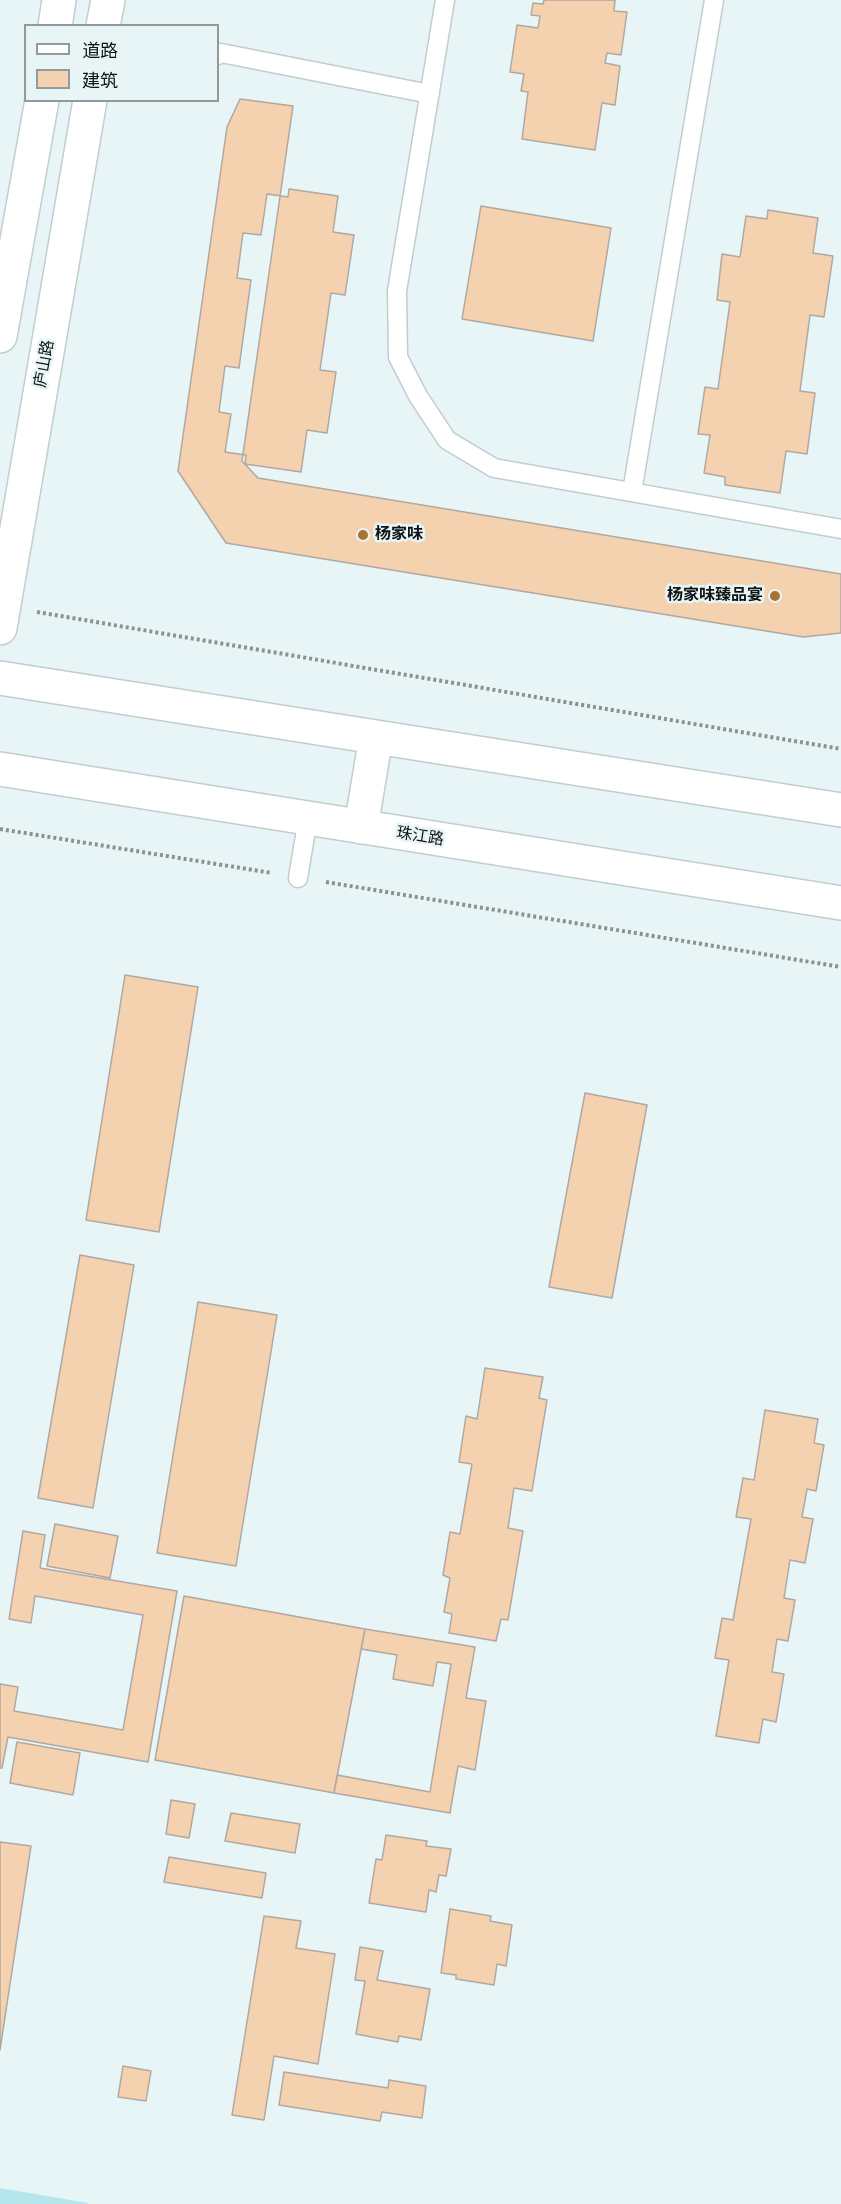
<!DOCTYPE html>
<html>
<head>
<meta charset="utf-8">
<style>
  body { margin:0 }
  #map { position:relative; width:841px; height:2204px; overflow:hidden; background:#e8f5f6; font-family:"Source Serif 4","Noto Sans SC",serif }
  canvas { display:block }
  .legend { position:absolute; left:24px; top:24px; width:195px; height:78px; box-sizing:border-box; background:#e8f5f6; border:2px solid #919b9c; margin:0; padding:8px 10px; list-style:none; font-size:18px; color:#0f1314 }
  .legend li { display:flex; align-items:center; gap:12px; height:30px }
  .legend b { width:30px; border:2px solid #919b9c }
</style>
</head>
<body>
<div id="map">
<canvas width="841" height="2204"></canvas>
<ul class="legend">
<li><b style="height:8px;background:#fff"></b>道路</li>
<li><b style="height:16px;background:#f4d1af"></b>建筑</li>
</ul>
</div>
<script>
const c = document.querySelector('canvas').getContext('2d');
c.lineJoin = 'round';
function fillPath(path, color) { c.fillStyle = color; c.fill(path, 'evenodd'); }
const toPath = rows => new Path2D(rows.map(r => 'M' + r).join(''));
function strokePath(path, color, width, dash) { c.strokeStyle = color; c.lineWidth = width; c.lineCap = dash ? 'butt' : 'round'; c.setLineDash(dash || []); c.stroke(path); }
function write(font, color, halo, rows, align = 'center') {
  c.font = font + ' "Source Serif 4","Noto Sans SC",serif'; c.lineWidth = 5; c.setLineDash([]); c.textBaseline = 'middle'; c.strokeStyle = halo; c.fillStyle = color; for (const [text, x, y, turn = 0] of rows) {
    c.save(); c.translate(x, y); c.rotate((+turn || 0) * Math.PI / 180); c.textAlign = isNaN(turn) ? turn : align; if (halo) c.strokeText(text, 0, 0); c.fillText(text, 0, 0); c.restore();
  }
}
const green = toPath([
  [0,2188,88,2203,88,2204,0,2204]
]);
const building = toPath([
  [544,0,615,0,614,11,627,12,621,55,607,53,605,63,620,66,615,105,602,103,595,150,522,139,528,92,521,91,524,74,510,72,517,25,538,28,540,16,531,15,533,3,543,4,544,0],
  [240,99,293,106,242,461,258,478,841,574,841,633,803,637,226,543,178,471,227,127,240,99],
  [289,189,338,196,333,232,354,235,345,295,331,293,320,370,336,372,327,433,307,430,301,472,245,464,246,455,225,452,231,414,219,412,225,366,239,368,251,280,237,278,243,233,261,235,267,194,288,197,289,189],
  [481,206,611,228,593,341,462,319,481,206],
  [768,210,818,218,813,253,833,256,824,317,810,315,800,391,815,393,807,454,786,451,780,493,725,485,725,477,704,473,710,435,698,434,705,387,718,389,730,302,717,300,722,254,740,257,746,216,767,219,768,210],
  [125,975,198,987,159,1232,86,1220,125,975],
  [585,1093,647,1105,612,1298,549,1287,585,1093],
  [80,1255,134,1265,93,1508,38,1498,80,1255],
  [198,1302,277,1315,236,1566,157,1553,198,1302],
  [485,1368,543,1377,539,1398,547,1400,532,1491,514,1488,508,1528,523,1531,508,1620,501,1619,496,1641,449,1633,452,1614,444,1612,450,1578,443,1575,450,1532,460,1534,472,1464,459,1462,466,1416,477,1419,485,1368],
  [765,1410,818,1419,814,1443,824,1445,816,1491,807,1489,802,1517,813,1519,805,1563,790,1560,784,1598,795,1600,788,1641,777,1639,772,1672,784,1674,776,1722,763,1719,759,1743,716,1736,729,1660,715,1658,722,1618,733,1620,751,1519,736,1517,743,1478,754,1480,765,1410],
  [55,1524,118,1536,110,1578,47,1566,55,1524],
  [23,1531,45,1535,40,1568,177,1591,148,1762,8,1737,2,1768,0,1768,0,1684,18,1687,14,1711,123,1730,143,1615,35,1596,31,1623,9,1619,23,1531],
  [184,1596,365,1629,334,1793,155,1760,184,1596],
  [365,1629,475,1647,466,1698,486,1701,475,1770,458,1766,450,1813,334,1793,337,1775,430,1792,451,1664,437,1662,433,1686,393,1679,397,1655,361,1649,365,1629],
  [17,1742,80,1753,73,1795,10,1783,17,1742],
  [171,1800,195,1804,189,1838,166,1834,171,1800],
  [231,1813,300,1824,295,1853,225,1841,231,1813],
  [386,1835,427,1841,426,1846,451,1849,446,1876,439,1875,436,1892,429,1890,426,1912,369,1903,376,1859,382,1860,386,1835],
  [0,1842,31,1846,0,2050,0,1842],
  [169,1857,266,1873,262,1898,164,1882,169,1857],
  [450,1909,491,1916,490,1921,512,1925,506,1966,497,1964,494,1985,456,1979,456,1975,441,1973,450,1909],
  [264,1916,301,1921,296,1948,335,1954,318,2064,274,2056,264,2120,232,2115,264,1916],
  [360,1947,383,1951,377,1980,430,1989,421,2040,399,2036,398,2042,356,2034,365,1981,355,1980,360,1947],
  [123,2066,151,2071,146,2101,118,2097,123,2066],
  [284,2072,388,2088,389,2080,426,2086,422,2118,382,2112,380,2121,279,2105,284,2072]
]);
const path = toPath([
  [37,612,841,749],
  [0,829,272,873],
  [326,882,841,967]
]);
const service = toPath([
  [445,0,397,291,398,357,418,396,447,440,494,468,841,529],
  [218,55,221,53,430,94],
  [632,492,714,0],
  [298,878,308,818]
]);
const tertiary = toPath([
  [55,26,59,0],
  [103,26,108,0],
  [0,336,42,100],
  [0,628,90,100],
  [0,678,841,810],
  [0,769,841,903],
  [361,827,376,737]
]);
const markers = [
  [363,535,6,"#ab7131"],
  [775,596,6,"#ab7131"]
];
const streetNames = [
  ["庐山路",45,364,-80],
  ["珠江路",420,837,9]
];
const poiNames = [
  ["杨家味",375,535],
  ["杨家味臻品宴",763,596,"right"]
];
fillPath(green, '#b5e6ec');
fillPath(building, '#f4d1af');
strokePath(building, '#b0a8a1', 1.5);
strokePath(service, '#c1cdcf', 21);
strokePath(tertiary, '#c1cdcf', 36);
strokePath(path, '#899293', 4, [3, 3]);
strokePath(service, '#fff', 18);
strokePath(tertiary, '#fff', 33);
for (const [x, y, r, color] of markers) { const dot = new Path2D(); dot.arc(x, y, r, 0, 2 * Math.PI); c.fillStyle = color; c.fill(dot); strokePath(dot, '#e8f5f6', 2); }
write('16px', '#0f1314', '#e8f5f6', streetNames);
write('bold 16px', '#0f1314', '#e8f5f6', poiNames, 'left');
</script>
</body>
</html>
